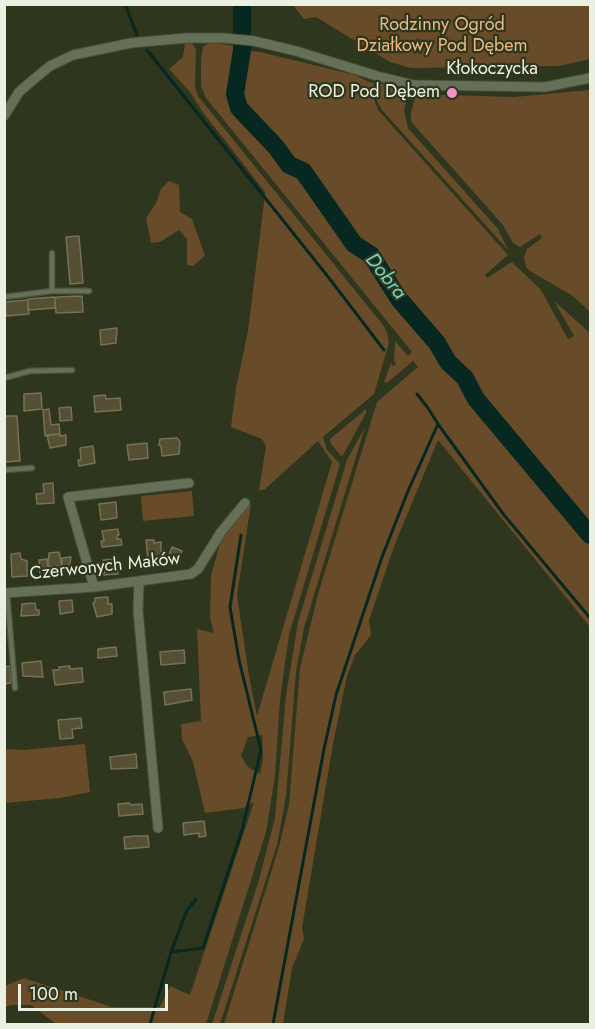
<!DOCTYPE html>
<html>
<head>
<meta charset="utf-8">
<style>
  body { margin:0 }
  #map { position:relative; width:595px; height:1029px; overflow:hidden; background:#2e361e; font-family:Jost,sans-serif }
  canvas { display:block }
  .frame { position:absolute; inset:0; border:6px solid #ebf1e2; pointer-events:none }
  .scale { position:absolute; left:18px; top:984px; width:150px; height:27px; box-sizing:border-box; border:3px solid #ebf1e2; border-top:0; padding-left:8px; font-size:18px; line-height:21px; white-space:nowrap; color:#ebf1e2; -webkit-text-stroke:4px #2e361e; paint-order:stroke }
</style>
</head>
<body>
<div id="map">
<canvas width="595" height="1029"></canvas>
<div class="frame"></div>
<div class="scale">100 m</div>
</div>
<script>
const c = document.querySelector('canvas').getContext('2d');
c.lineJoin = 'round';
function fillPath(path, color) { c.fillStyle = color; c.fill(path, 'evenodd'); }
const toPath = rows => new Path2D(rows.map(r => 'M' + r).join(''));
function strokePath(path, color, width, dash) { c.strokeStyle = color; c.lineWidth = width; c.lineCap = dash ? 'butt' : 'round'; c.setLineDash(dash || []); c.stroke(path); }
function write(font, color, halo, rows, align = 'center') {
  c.font = font + ' Jost,sans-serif'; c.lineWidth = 4.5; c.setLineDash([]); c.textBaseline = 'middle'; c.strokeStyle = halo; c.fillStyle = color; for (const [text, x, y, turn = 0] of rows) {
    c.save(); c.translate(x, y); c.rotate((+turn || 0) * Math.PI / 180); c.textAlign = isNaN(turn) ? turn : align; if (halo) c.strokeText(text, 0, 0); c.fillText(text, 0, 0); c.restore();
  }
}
const green = toPath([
  [293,5,590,5,590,59,559,66,411,68,390,62,316,17,304,19],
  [191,42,196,49,195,86,198,96,383,325,387,332,389,343,374,394,323,437,327,450,340,464,289,635,280,700,275,776,266,832,206,1024,56,1024,31,1005,11,1005,5,1007,5,986,24,978,112,1007,160,1007,170,986,190,995,254,802,244,808,205,813,193,762,182,739,181,724,201,721,197,629,214,633,210,618,211,576,220,543,238,515,251,504,237,595,249,676,257,716,332,462,318,441,265,489,259,491,266,446,262,439,231,427,236,388,248,331,265,195,265,192,202,111,190,92,169,69,183,57,185,43],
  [262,735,263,759,260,774,248,767,241,756,248,737],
  [210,42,248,48,248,51,260,52,355,75,369,82,374,83,373,96,378,110,508,255,485,275,487,278,510,263,513,263,541,290,568,339,574,336,554,301,590,333,590,534,497,419,482,405,475,384,465,372,452,361,443,341,432,332,308,170,292,159,260,122,252,128,280,162,307,189,350,247,371,268,410,320,466,385,478,406,529,463,590,539,590,627,438,440,395,544,369,620,371,635,355,655,347,676,333,744,302,928,304,939,292,968,283,1024,224,1024,279,847,289,805,300,668,318,594,377,402,418,367,413,361,387,383,384,382,391,363,393,366,396,364,394,361,395,341,408,356,412,352,206,98,201,86,201,59,203,47],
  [377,83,409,89,404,111,408,128,498,229,508,250,382,110,376,99],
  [590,90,590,312,573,296,530,271,526,267,524,257,527,249,542,238,540,234,520,247,513,243,503,225,414,125,411,121,411,113,416,94,514,97],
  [169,181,179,185,180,212,192,219,205,256,193,266,187,265,187,239,179,230,160,242,151,243,146,218,156,203,161,189],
  [366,409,366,413,342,457,331,444,330,439],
  [365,427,304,628,296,672,286,796,277,845,220,1024,212,1024,259,880,275,818,286,695,298,622,347,460],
  [192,491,194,516,143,521,141,496],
  [85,744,90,792,60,798,5,803,5,749,23,750]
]);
const stream = toPath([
  [125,4,137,35],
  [147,50,329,278,384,350],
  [417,394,428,408,438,424],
  [171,952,187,910,196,899],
  [150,1024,171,952,203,948,242,830,261,750,239,660,230,607,241,535],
  [273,1024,324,749,336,695,382,557,408,491,438,424,504,515,590,618]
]);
const river = toPath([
  [242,4,242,50,235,94,239,108,276,147,289,165,303,171,354,244,371,255,399,299,437,343,448,362,465,378,476,399,590,535]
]);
const building = toPath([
  [79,236,83,283,70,284,66,237,79,236],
  [82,296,83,312,56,313,55,299,57,297,82,296],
  [55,297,55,308,28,310,28,299,55,297],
  [28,300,29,314,6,316,5,302,28,300],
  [117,328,116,343,101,345,100,330,117,328],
  [41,393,42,409,24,411,24,394,41,393],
  [105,395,106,399,120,398,121,410,95,412,94,396,105,395],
  [71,407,72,420,60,421,59,408,71,407],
  [49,409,51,425,59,424,60,434,45,436,43,410,49,409],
  [4,416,17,416,20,461,5,462,4,416],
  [60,434,60,436,66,435,66,445,50,448,47,435,60,434],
  [177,438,180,442,179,454,162,456,161,446,159,445,160,439,177,438],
  [147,443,148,458,129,460,127,445,147,443],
  [93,446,95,463,79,466,78,460,81,460,80,448,93,446],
  [53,483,54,503,37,504,36,494,44,493,43,484,53,483],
  [116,502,117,518,101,520,99,504,116,502],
  [118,529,119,535,117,535,117,539,121,539,122,545,102,547,101,541,104,541,102,531,118,529],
  [146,540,154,540,154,543,161,542,161,559,148,561,146,540],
  [172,547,182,551,178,561,168,557,172,547],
  [59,552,62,566,48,567,49,553,59,552],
  [20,553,21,559,27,561,27,576,12,577,11,554,20,553],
  [71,557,70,563,63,573,57,575,57,574,54,575,40,575,39,560,47,559,48,567,62,566,62,558,71,557],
  [117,559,118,574,104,575,104,570,99,571,99,566,103,566,103,560,117,559],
  [108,597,108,604,112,604,112,614,97,617,93,603,95,602,95,598,108,597],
  [72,600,73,612,60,614,59,601,72,600],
  [35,603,36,610,39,610,39,615,21,616,22,604,35,603],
  [116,647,117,656,98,658,98,649,116,647],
  [184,650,185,663,161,665,160,652,184,650],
  [41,661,43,677,23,676,22,663,41,661],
  [10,666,11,683,4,684,4,667,10,666],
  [70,666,70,669,82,668,83,682,55,685,53,670,59,670,59,667,70,666],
  [191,689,192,700,165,705,164,692,191,689],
  [81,718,82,728,72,729,73,738,60,739,58,720,81,718],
  [136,754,137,768,111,769,110,757,136,754],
  [129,803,131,805,142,804,143,814,119,816,118,804,129,803],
  [204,821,206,836,199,837,199,833,184,835,183,823,204,821],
  [135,836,148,836,149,847,125,849,124,837,135,836]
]);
const lane = toPath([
  [52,291,89,291],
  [4,297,52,291,52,253],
  [4,378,30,371,72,370],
  [4,470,32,468],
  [7,593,15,688]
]);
const street = toPath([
  [4,116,19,92,33,80,50,66,73,55,131,43,186,38,223,38,254,41,296,51,377,76,414,85,545,87,590,78],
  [139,582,138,611,158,828],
  [94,587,68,497,189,483],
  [4,593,94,587,191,574,198,569,221,532,245,503]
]);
const markers = [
  [452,93,6,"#f98fc8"]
];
const parkNames = [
  ["Rodzinny Ogród",442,26],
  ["Działkowy Pod Dębem",442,47]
];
const streetNames = [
  ["Kłokoczycka",492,70],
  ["Czerwonych Maków",105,567,-6]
];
const poiNames = [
  ["ROD Pod Dębem",440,93]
];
const waterNames = [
  ["Dobra",385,277,51]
];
fillPath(green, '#684b28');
strokePath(stream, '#072721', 3);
strokePath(river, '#072721', 18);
fillPath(building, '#554f34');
strokePath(building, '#777155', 1.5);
strokePath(lane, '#49513b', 7);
strokePath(street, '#49513b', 11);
strokePath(lane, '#667056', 4.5);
strokePath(street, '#667056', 9);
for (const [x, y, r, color] of markers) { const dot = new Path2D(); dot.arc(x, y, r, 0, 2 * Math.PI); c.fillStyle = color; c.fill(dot); strokePath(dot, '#2e361e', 2); }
write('18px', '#edba80', '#2e361e', parkNames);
write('18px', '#ebf1e2', '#2e361e', streetNames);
write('18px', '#ebf1e2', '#2e361e', poiNames, 'right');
write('italic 20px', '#75d4c1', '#2e361e', waterNames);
</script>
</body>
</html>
